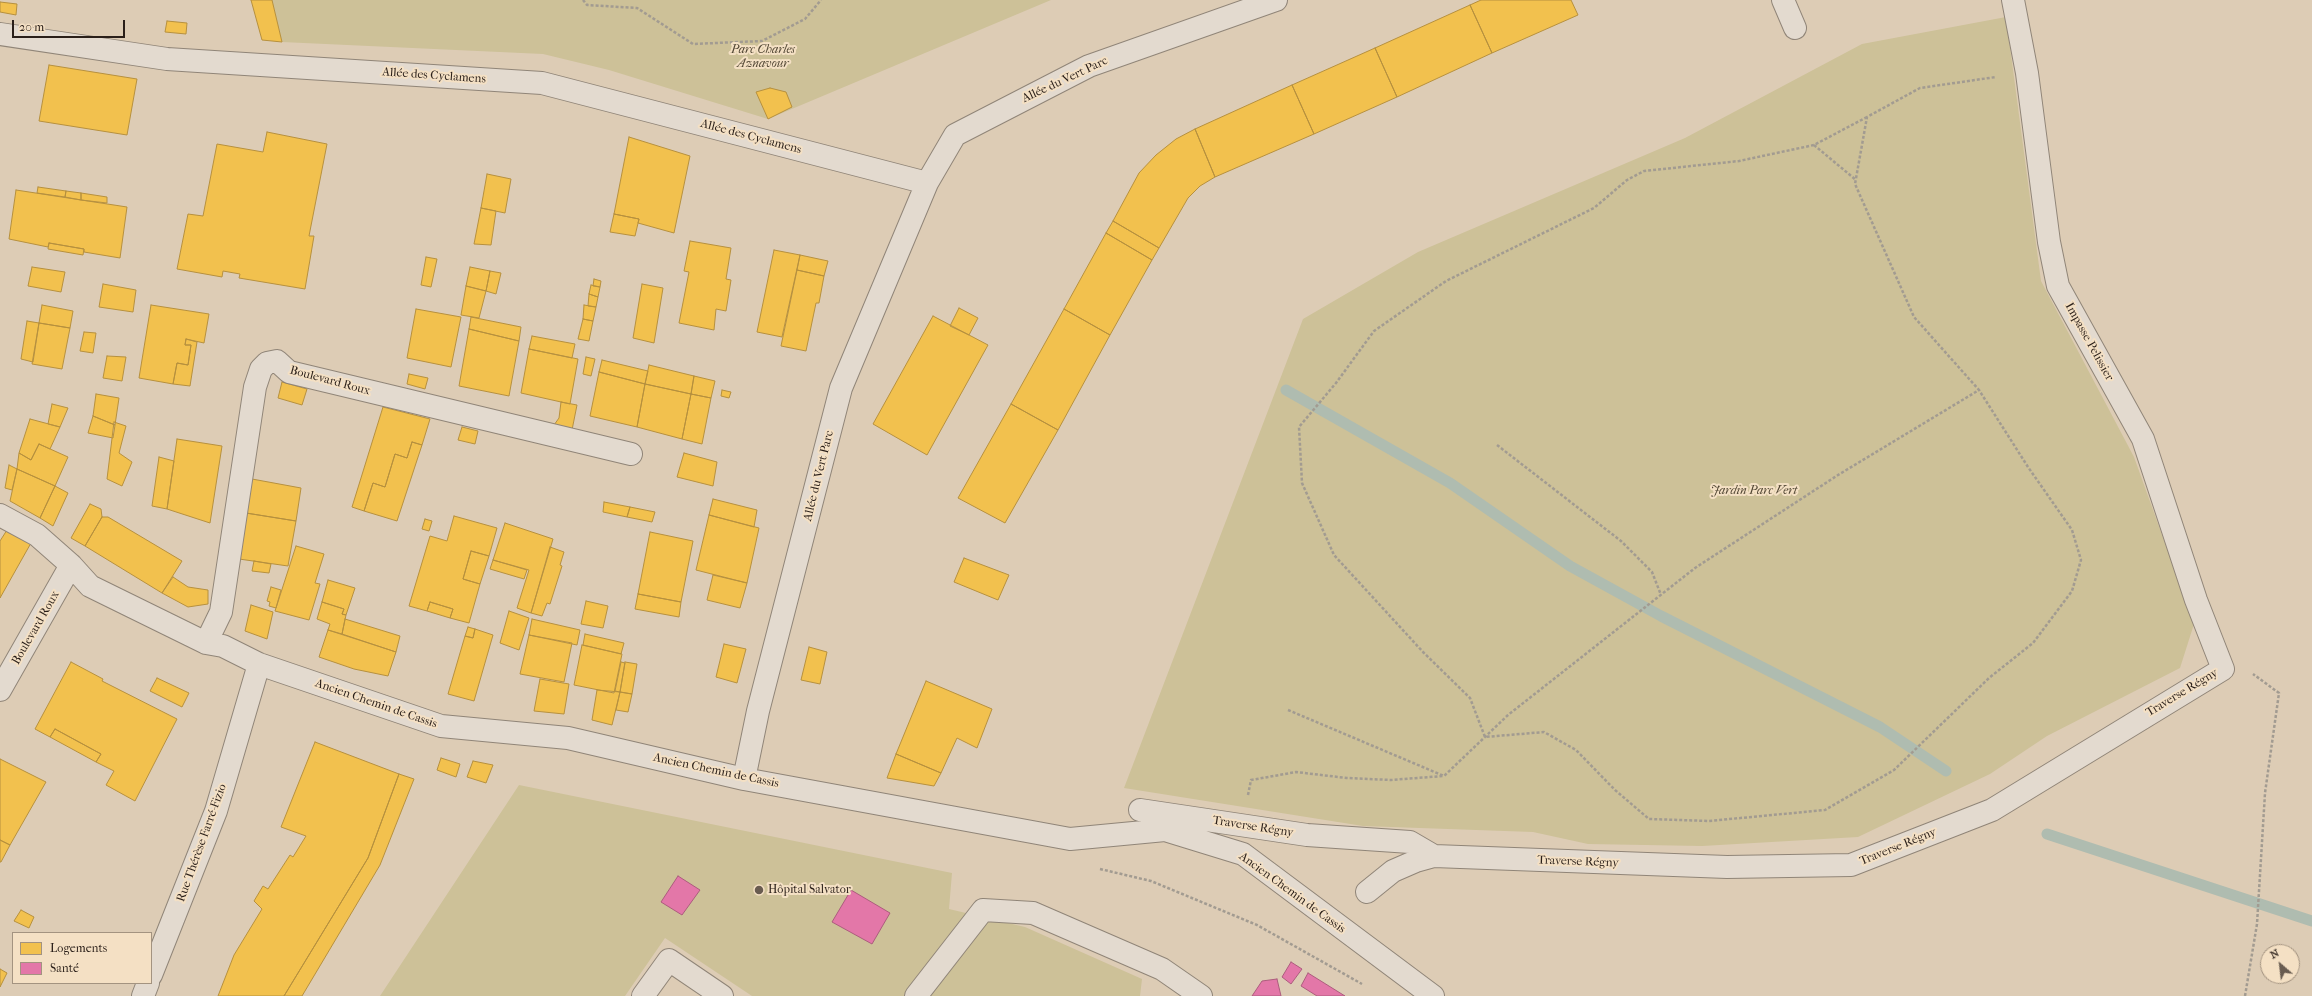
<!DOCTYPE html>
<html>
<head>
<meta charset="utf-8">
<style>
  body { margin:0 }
  #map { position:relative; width:2312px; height:996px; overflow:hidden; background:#ddccb5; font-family:"IM FELL French Canon",serif }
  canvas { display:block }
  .legend { position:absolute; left:12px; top:932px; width:140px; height:52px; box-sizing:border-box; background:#f4e0c4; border:1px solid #a39380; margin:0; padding:5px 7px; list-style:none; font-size:12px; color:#2a1f19 }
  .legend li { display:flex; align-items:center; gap:8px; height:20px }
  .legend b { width:20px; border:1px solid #a39380 }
  .north { position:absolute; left:2260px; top:944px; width:40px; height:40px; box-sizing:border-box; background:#f4e0c4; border:1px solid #a39380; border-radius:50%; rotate:332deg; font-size:11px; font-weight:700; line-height:16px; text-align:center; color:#2a1f19 }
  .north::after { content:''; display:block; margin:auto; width:14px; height:18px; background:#695c50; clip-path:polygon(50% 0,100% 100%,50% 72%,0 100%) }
  .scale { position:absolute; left:12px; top:20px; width:113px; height:18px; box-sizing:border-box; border:2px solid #2a1f19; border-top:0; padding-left:5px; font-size:12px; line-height:14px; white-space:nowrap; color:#2a1f19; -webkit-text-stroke:3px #f4e0c4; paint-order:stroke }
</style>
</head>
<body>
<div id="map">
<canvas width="2312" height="996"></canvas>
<ul class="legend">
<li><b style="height:11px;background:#f2c14e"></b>Logements</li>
<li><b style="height:11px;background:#e377a8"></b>Santé</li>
</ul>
<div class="north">N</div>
<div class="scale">20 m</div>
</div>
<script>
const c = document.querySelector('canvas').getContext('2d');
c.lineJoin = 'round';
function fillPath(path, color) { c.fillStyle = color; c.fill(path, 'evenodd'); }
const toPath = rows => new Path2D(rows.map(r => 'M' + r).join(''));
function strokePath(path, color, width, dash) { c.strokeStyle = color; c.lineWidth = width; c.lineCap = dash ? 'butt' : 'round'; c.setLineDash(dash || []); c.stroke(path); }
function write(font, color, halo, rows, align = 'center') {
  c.font = font + ' "IM FELL French Canon",serif'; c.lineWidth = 4; c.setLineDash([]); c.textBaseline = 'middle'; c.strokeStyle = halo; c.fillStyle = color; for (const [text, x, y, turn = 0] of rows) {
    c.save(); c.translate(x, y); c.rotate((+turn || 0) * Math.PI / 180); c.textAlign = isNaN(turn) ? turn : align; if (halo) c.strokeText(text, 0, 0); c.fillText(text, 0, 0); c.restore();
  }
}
const green = toPath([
  [272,0,1051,0,768,119,609,70,543,54,282,42],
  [2006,17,2041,281,2134,457,2194,624,2180,668,2047,736,1990,774,1858,837,1702,846,1588,844,1533,832,1363,826,1124,788,1303,319,1418,252,1685,138,1862,44],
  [519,785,952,873,949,909,1025,927,1142,979,1140,996,752,996,665,938,625,996,380,996]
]);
const homes = toPath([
  [251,0,272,0,282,42,262,40,251,0],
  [1481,0,1571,0,1578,15,1492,53,1470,5,1481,0],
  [0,2,17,4,16,15,0,12,0,2],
  [1470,5,1492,53,1397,97,1375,48,1470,5],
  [167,21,187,23,186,34,165,32,167,21],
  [1375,48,1397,97,1314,134,1292,85,1375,48],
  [49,65,137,79,127,135,39,121,49,65],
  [1292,85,1314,134,1215,177,1195,129,1292,85],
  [770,88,786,92,792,107,768,119,756,92,770,88],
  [1195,129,1215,177,1200,186,1188,198,1159,248,1113,221,1139,173,1156,155,1176,139,1195,129],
  [267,132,327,144,309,236,314,236,305,289,239,278,240,274,223,271,222,277,177,269,188,214,203,216,217,144,263,152,267,132],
  [629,137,690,156,674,233,638,223,639,219,614,214,629,137],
  [487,174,511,179,505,213,481,208,487,174],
  [38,187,66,191,65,197,37,193,38,187],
  [16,190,127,207,120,258,84,252,84,249,49,243,48,247,9,239,16,190],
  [66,191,81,193,81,200,65,197,66,191],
  [81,193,107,197,107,203,81,200,81,193],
  [481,208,496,211,491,245,474,244,481,208],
  [614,214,639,219,635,236,610,232,614,214],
  [1113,221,1159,248,1152,260,1106,233,1113,221],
  [1106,233,1152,260,1110,335,1064,309,1106,233],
  [690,241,731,248,726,279,731,280,726,311,716,309,714,330,679,323,689,272,684,271,690,241],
  [49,243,84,249,83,255,48,249,49,243],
  [774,250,800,255,782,337,757,332,774,250],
  [800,255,828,261,824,276,797,270,800,255],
  [426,257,437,259,431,287,421,285,426,257],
  [32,267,65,272,61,292,28,286,32,267],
  [470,267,490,271,486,291,466,286,470,267],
  [797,270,824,276,819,303,816,303,806,351,781,346,797,270],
  [490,271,501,273,496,294,486,291,490,271],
  [594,279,601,281,600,287,593,286,594,279],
  [103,284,136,290,133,312,99,307,103,284],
  [642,284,663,288,654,343,633,338,642,284],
  [591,285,600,287,598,297,589,294,591,285],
  [466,286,486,291,479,318,461,315,466,286],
  [589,294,598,297,596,307,588,306,589,294],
  [42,305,73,311,70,328,39,323,42,305],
  [151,305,209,314,204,343,186,339,185,345,191,345,188,365,177,363,173,384,139,378,151,305],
  [584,305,596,307,593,321,583,319,584,305],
  [959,308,978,318,969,335,950,326,959,308],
  [416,309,461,317,451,367,407,358,416,309],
  [1064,309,1110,335,1058,430,1011,404,1064,309],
  [933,316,988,345,927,455,873,424,933,316],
  [471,317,521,327,519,341,469,329,471,317],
  [583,319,593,321,589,341,578,339,583,319],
  [27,321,39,323,33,362,21,359,27,321],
  [39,323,70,328,62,369,32,364,39,323],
  [469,329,519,341,509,396,459,386,469,329],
  [84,332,96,333,93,353,80,351,84,332],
  [532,336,575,344,572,358,529,349,532,336],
  [186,339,197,342,190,386,173,384,177,363,188,365,191,345,185,345,186,339],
  [529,349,578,359,570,404,521,393,529,349],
  [107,356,126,357,122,381,103,378,107,356],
  [586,357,595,359,591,376,583,374,586,357],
  [602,360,648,371,645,384,599,372,602,360],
  [649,365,694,376,691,394,645,384,649,365],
  [599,372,645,384,637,427,590,416,599,372],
  [409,374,428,378,425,389,407,384,409,374],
  [694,376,715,381,711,398,691,394,694,376],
  [282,382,307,389,302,405,278,398,282,382],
  [645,384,691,394,682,439,637,427,645,384],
  [722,390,731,392,729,398,721,396,722,390],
  [96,394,119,398,115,425,93,416,96,394],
  [691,394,711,398,702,444,682,439,691,394],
  [561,402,577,405,572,430,554,425,559,418,561,402],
  [52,404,68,408,60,427,48,424,52,404],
  [1011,404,1058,430,1005,523,958,498,1011,404],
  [383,407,430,419,422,445,412,442,407,458,395,454,385,487,373,483,364,511,352,507,383,407],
  [93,416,115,425,113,438,88,433,93,416],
  [30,419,60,427,50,449,39,444,31,460,19,453,30,419],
  [114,422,126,426,119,453,132,462,122,486,107,479,114,422],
  [462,427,478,431,475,444,458,440,462,427],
  [177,439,222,446,210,523,167,509,177,439],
  [412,442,422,445,397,521,364,511,373,483,385,487,395,454,407,458,412,442],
  [39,444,68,457,55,486,17,469,19,453,31,460,39,444],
  [684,453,717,462,713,486,677,477,684,453],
  [159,457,174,461,167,509,152,506,159,457],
  [9,465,17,469,12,490,5,488,9,465],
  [17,469,55,486,40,518,10,501,17,469],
  [252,479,301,488,296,521,246,513,252,479],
  [55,486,68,493,53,526,40,518,55,486],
  [713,499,757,510,754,527,709,515,713,499],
  [604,502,630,507,627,517,603,512,604,502],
  [90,504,101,509,102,517,85,546,71,538,90,504],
  [630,507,655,512,652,522,627,517,630,507],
  [246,513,296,521,288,566,239,559,246,513],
  [709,515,759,528,747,583,696,570,709,515],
  [454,516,497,528,489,556,471,551,463,579,480,584,469,623,450,618,453,609,430,602,427,611,409,606,430,536,447,541,454,516],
  [102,517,108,517,182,561,162,593,85,546,102,517],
  [425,519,432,521,429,531,422,529,425,519],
  [505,523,553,539,531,613,517,608,529,570,493,560,505,523],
  [7,530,31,543,0,598,0,541,7,530],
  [650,532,693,541,681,602,638,594,650,532],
  [296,546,324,554,315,583,320,584,309,620,275,611,296,546],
  [550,547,564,552,560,565,562,566,550,604,547,603,542,616,531,613,550,547],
  [471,551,489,556,480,584,463,579,471,551],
  [964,558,1009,575,998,600,954,582,964,558],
  [493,560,527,570,524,579,490,569,493,560],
  [254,561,271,564,269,573,252,571,254,561],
  [713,575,747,583,740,608,707,600,713,575],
  [173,577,188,587,208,590,208,604,188,607,162,593,173,577],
  [328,580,355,588,346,615,342,614,344,609,322,602,328,580],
  [271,587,281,590,276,608,269,606,270,602,267,601,271,587],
  [638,594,681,602,679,617,635,609,638,594],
  [586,601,608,606,603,628,581,624,586,601],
  [322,602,344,609,342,614,346,615,342,634,328,630,330,624,317,619,322,602],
  [430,602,453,609,450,618,427,611,430,602],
  [251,605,273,612,267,639,245,631,251,605],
  [509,611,529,618,519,650,500,643,509,611],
  [345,619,400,636,396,652,342,634,345,619],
  [532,619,580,630,577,645,529,635,532,619],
  [468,627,475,629,473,638,465,636,468,627],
  [475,629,493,635,474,701,448,694,465,636,473,638,475,629],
  [328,630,396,652,388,676,354,669,319,657,328,630],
  [585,634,624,643,621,654,583,645,585,634],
  [529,635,572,643,564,682,520,674,529,635],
  [724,644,746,649,737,683,716,677,724,644],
  [582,645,622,654,614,693,574,685,582,645],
  [809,647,827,652,820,684,801,680,809,647],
  [71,662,103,679,102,681,177,719,135,801,106,785,114,771,96,762,101,754,55,729,50,737,35,729,71,662],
  [621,662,625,663,620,692,615,691,621,662],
  [625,662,637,664,632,694,620,692,625,662],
  [157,678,189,693,182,707,150,691,157,678],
  [540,679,569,684,564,714,534,711,540,679],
  [926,681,992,709,977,748,957,738,941,773,896,754,926,681],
  [597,690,620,692,612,725,592,720,597,690],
  [620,692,632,694,628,712,616,710,620,692],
  [55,729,101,754,96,762,50,737,55,729],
  [315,742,399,774,368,858,284,996,218,996,234,955,262,909,254,901,263,886,268,889,290,855,293,857,306,836,281,827,315,742],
  [896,754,941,773,934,786,887,778,896,754],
  [441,758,460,764,456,777,437,770,441,758],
  [0,759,46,782,10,845,0,840,0,759],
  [473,761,493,765,486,783,467,777,473,761],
  [399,774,414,779,380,865,302,996,284,996,368,858,399,774],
  [0,840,10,845,1,862,0,862,0,840],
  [21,910,34,917,29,928,14,921,21,910],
  [0,969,7,973,0,987,0,969]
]);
const health = toPath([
  [678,876,700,890,682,915,661,902,678,876],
  [851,890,890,913,872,944,832,922,851,890],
  [1291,962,1302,969,1291,984,1282,977,1291,962],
  [1308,973,1345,996,1317,996,1301,986,1308,973],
  [1277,979,1281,996,1252,996,1262,981,1277,979]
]);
const stream = toPath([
  [1286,390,1450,483,1570,566,1661,616,1880,727,1946,771],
  [2047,834,2312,921]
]);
const path = toPath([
  [583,0,587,5,637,8,693,44,762,41,805,19,821,0],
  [1867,117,1814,145,1739,161,1644,171,1627,180,1594,208,1446,281,1374,331,1336,383,1299,427,1302,483,1334,555,1423,652,1470,698,1485,737,1544,732,1576,750,1615,790,1649,819,1709,821,1825,810,1894,770,1989,678,2033,643,2072,591,2081,560,2072,530,2028,467,1979,390],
  [1814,145,1856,180],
  [1497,445,1621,541,1652,572,1661,595],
  [1288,710,1444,776,1508,715,1695,568,1838,475,1979,390,1914,317,1855,184,1867,117,1920,88,1996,77],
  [1248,795,1251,780,1296,772,1347,778,1391,780,1443,776],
  [1100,869,1151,881,1257,925,1362,984],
  [2245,996,2257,924,2265,793,2279,693,2253,674]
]);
const minor = toPath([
  [1783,0,1795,28],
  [0,34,167,59,542,83,927,183,955,135,1089,66,1276,0],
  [0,515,37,535,71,565,90,586,206,643,223,646,259,664,441,726,568,738,744,779,1070,839,1165,830,1243,854,1433,996],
  [206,643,221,612,255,387,261,369,267,363,277,361,289,372,631,454],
  [0,690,71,565],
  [744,779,758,711,841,388,927,183],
  [1140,810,1307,835,1410,842,1434,856,1727,867,1851,865,1992,810,2223,669,2196,600,2143,439,2058,286,2049,242,2027,73,2013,0],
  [1367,892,1393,871,1416,861,1434,856],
  [151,975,216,811,259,664],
  [143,996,148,983],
  [643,996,669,960,722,996],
  [916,996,983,910,1033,913,1162,969,1201,996]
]);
const markers = [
  [759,890,5,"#695c50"]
];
const parkNames = [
  ["Parc Charles",763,50],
  ["Aznavour",763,64],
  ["Jardin Parc Vert",1754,491]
];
const streetNames = [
  ["Allée des Cyclamens",434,76,4],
  ["Allée du Vert Parc",1065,80,-25],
  ["Allée des Cyclamens",751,137,15],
  ["Impasse Pelissier",2089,342,61],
  ["Boulevard Roux",330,381,15],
  ["Allée du Vert Parc",819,476,-76],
  ["Boulevard Roux",36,628,-60],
  ["Traverse Régny",2182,693,-31],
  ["Ancien Chemin de Cassis",376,704,19],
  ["Ancien Chemin de Cassis",716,771,12],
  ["Traverse Régny",1253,827,9],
  ["Rue Thérèse Farré-Fizio",202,843,-70],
  ["Traverse Régny",1898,847,-22],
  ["Traverse Régny",1578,862,2],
  ["Ancien Chemin de Cassis",1292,893,36]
];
const poiNames = [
  ["Hôpital Salvator",768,890]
];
fillPath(green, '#cdc198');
fillPath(homes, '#f2c14e');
strokePath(homes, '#b6903e', 1);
fillPath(health, '#e377a8');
strokePath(health, '#ac5d7d', 1);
strokePath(stream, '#afbcb0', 11);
strokePath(minor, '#908578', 24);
strokePath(path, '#a29b91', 2.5, [3, 2]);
strokePath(minor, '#e3dacf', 22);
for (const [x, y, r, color] of markers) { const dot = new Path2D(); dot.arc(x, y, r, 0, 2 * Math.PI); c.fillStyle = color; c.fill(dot); strokePath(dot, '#f4e0c4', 1.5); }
write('italic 12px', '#504533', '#f4e0c4', parkNames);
write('12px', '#2a1f19', '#f4e0c4', streetNames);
write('12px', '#2a1f19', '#f4e0c4', poiNames, 'left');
</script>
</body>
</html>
